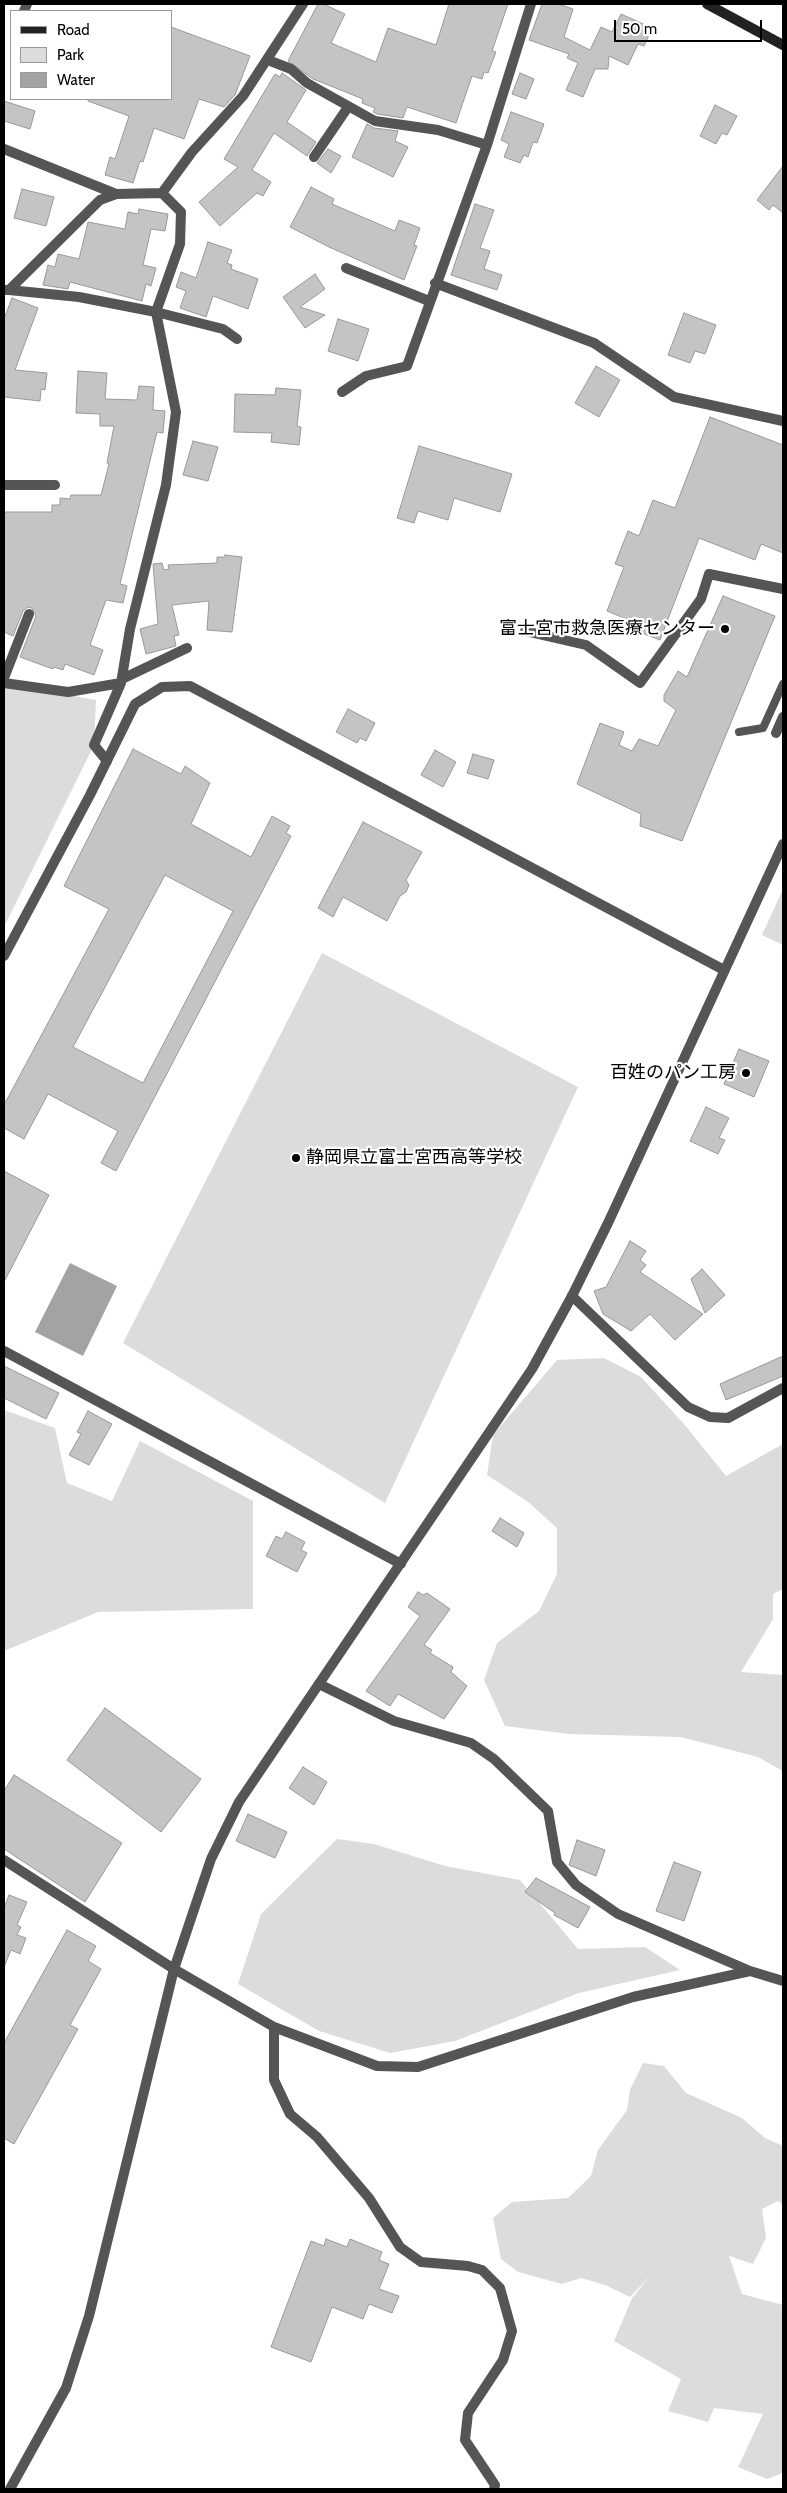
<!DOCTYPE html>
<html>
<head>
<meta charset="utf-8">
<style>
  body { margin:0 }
  #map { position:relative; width:787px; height:2493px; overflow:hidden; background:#fff; font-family:Cabin,sans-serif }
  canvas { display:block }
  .frame { position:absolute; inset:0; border:5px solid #000; pointer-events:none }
  .legend { position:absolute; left:10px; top:10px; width:162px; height:90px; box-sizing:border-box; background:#fff; border:1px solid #999; margin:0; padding:6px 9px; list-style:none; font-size:15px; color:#000 }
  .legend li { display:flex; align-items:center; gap:10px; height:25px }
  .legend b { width:25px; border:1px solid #999 }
  .scale { position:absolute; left:614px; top:20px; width:148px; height:22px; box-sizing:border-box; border:2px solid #000; border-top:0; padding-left:6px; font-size:15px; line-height:18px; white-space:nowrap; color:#000; -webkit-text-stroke:4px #fff; paint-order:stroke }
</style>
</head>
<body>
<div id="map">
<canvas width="787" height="2493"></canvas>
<div class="frame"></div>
<ul class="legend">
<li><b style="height:6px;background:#222"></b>Road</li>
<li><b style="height:14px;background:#dcdcdc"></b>Park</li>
<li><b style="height:14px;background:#a3a3a3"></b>Water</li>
</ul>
<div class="scale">50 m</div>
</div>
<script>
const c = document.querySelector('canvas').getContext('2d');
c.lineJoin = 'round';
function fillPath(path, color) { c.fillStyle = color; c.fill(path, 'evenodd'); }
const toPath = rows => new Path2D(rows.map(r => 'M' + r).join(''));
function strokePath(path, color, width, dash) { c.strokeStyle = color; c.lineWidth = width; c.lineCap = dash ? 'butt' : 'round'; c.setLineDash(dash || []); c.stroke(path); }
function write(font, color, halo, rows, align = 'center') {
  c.font = font + ' Cabin,"Noto Sans JP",sans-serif'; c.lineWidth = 4.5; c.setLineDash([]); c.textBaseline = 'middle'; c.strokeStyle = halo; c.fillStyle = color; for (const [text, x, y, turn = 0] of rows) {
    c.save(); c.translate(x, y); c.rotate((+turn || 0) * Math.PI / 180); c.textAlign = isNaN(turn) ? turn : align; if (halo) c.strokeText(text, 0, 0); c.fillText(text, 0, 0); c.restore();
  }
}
const green = toPath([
  [4,683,96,700,94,745,4,927],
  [783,889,783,945,762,935],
  [322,953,578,1087,385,1503,123,1343],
  [604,1358,641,1377,684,1424,726,1476,783,1444,783,1589,773,1594,773,1619,741,1672,783,1675,783,1774,781,1770,758,1757,681,1737,569,1734,505,1726,484,1680,497,1643,539,1611,557,1574,557,1528,527,1501,487,1475,493,1435,557,1360],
  [4,1410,55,1428,67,1483,112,1501,140,1441,253,1501,253,1609,98,1612,4,1651],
  [337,1839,374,1844,445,1866,520,1880,578,1949,645,1947,680,1970,579,1993,455,2041,390,2053,319,2031,238,1984,261,1914],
  [643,2063,664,2066,686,2093,742,2118,765,2138,783,2146,783,2205,778,2201,762,2209,766,2238,753,2264,729,2256,742,2294,783,2305,783,2473,767,2479,738,2467,763,2414,714,2408,708,2422,668,2411,681,2379,614,2341,632,2298,651,2275,630,2297,605,2285,581,2278,562,2284,518,2272,501,2259,493,2218,512,2202,568,2198,591,2176,598,2150,627,2110,630,2090]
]);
const water = toPath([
  [70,1263,117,1286,83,1356,35,1332]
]);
const building = toPath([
  [318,4,323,4,345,14,331,43,376,62,388,28,436,45,449,4,508,4,492,51,496,52,488,73,484,72,482,79,472,76,456,123,407,107,403,118,377,114,373,112,375,108,362,103,363,99,313,79,288,61,318,4],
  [542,4,558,4,573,9,564,37,590,50,601,27,612,32,621,14,652,28,644,46,638,44,628,65,609,56,608,69,595,69,583,97,566,90,578,63,567,58,569,54,529,40,542,4],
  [171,27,250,56,235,95,224,107,199,99,184,139,154,128,143,162,140,161,133,183,105,175,110,157,115,159,129,116,88,101,88,99,171,99,171,27],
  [282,73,306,90,287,122,316,142,307,156,274,133,252,170,271,182,263,196,257,193,220,226,199,202,238,167,224,159,275,74,280,77,282,73],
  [520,73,534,79,526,99,512,94,520,73],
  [4,101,35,111,30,129,4,121,4,101],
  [715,105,737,116,727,135,722,133,716,144,700,136,715,105],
  [511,112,544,124,537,143,533,142,528,157,524,155,520,163,504,157,509,144,501,140,511,112],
  [367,124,374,128,398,131,395,141,408,147,393,177,352,157,367,124],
  [328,149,341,156,331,173,317,163,328,149],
  [783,166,783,213,773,205,769,210,757,200,783,166],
  [311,187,334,199,332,204,395,231,399,220,420,228,414,245,417,246,404,280,329,247,290,227,311,187],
  [22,189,54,197,46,226,14,218,22,189],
  [475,204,494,210,480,248,490,251,484,269,502,275,497,290,451,275,475,204],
  [139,209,168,214,165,231,151,229,143,265,156,268,151,286,146,284,142,301,70,282,68,289,43,285,48,265,55,267,58,254,79,259,88,222,125,229,128,212,138,214,139,209],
  [208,242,232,250,227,263,232,265,231,269,258,279,248,309,213,296,206,317,180,308,186,291,176,287,181,272,196,278,208,242],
  [315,274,325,289,300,307,325,315,305,328,283,297,315,274],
  [12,298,38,308,15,370,47,373,45,390,41,389,40,401,4,397,4,319,12,298],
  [684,313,716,325,705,354,695,351,690,363,668,355,684,313],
  [338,319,369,329,358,361,328,351,338,319],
  [596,366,620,380,599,417,575,403,596,366],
  [78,371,107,373,105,399,137,400,139,386,154,387,153,410,165,411,163,433,157,432,120,584,127,586,123,603,106,600,90,645,103,650,94,675,65,664,63,670,54,667,53,669,20,657,36,616,32,608,28,607,23,611,13,636,4,632,4,512,52,512,52,505,60,505,60,498,70,499,71,495,101,495,109,464,107,463,114,426,100,426,100,414,76,413,78,371],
  [276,388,301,390,297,426,301,427,299,445,271,442,272,433,234,432,235,394,275,395,276,388],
  [710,417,783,445,783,553,761,544,755,560,699,538,660,640,626,627,629,620,607,611,624,567,615,564,628,531,639,536,653,500,675,508,710,417],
  [193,441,218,447,208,481,183,475,193,441],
  [419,446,512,474,500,512,454,498,448,520,418,511,414,523,397,518,419,446],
  [225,555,242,557,232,632,207,630,209,601,172,605,179,635,174,636,176,646,146,654,140,629,158,624,153,564,162,563,164,570,169,569,168,565,217,563,217,557,225,557,225,555],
  [723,596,775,616,682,841,640,826,641,814,577,784,600,723,624,732,619,745,632,751,639,739,658,746,676,710,664,701,664,695,678,671,687,677,723,596],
  [348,709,375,723,366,741,360,738,357,743,336,732,348,709],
  [133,749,181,774,185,766,210,783,191,824,251,857,272,816,290,826,286,833,291,836,116,1171,101,1163,118,1131,48,1094,24,1139,4,1128,4,1105,109,909,64,886,133,749],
  [165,875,233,911,143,1083,73,1047,165,875],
  [435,750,456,762,443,787,421,775,435,750],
  [473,754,494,760,488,779,467,773,473,754],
  [363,822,422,852,406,880,409,885,406,892,400,896,387,921,343,897,333,917,318,908,363,822],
  [739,1049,769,1061,754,1097,724,1084,739,1049],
  [706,1107,729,1118,719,1138,725,1140,718,1154,690,1141,706,1107],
  [4,1171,49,1195,4,1282,4,1171],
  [630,1241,646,1251,640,1260,646,1265,640,1272,703,1314,675,1340,650,1314,631,1331,603,1314,594,1291,606,1287,630,1241],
  [702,1269,725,1295,705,1313,691,1279,702,1269],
  [783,1356,783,1376,726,1400,720,1384,783,1356],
  [4,1366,59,1393,46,1419,4,1398,4,1366],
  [88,1411,112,1424,89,1465,69,1455,81,1434,77,1432,88,1411],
  [500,1518,524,1533,517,1547,492,1531,500,1518],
  [286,1532,305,1542,301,1550,307,1553,297,1572,266,1556,276,1536,282,1539,286,1532],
  [418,1592,423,1595,427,1593,450,1609,424,1645,432,1650,430,1653,453,1667,451,1672,467,1686,444,1719,398,1694,390,1706,366,1691,420,1616,408,1607,418,1592],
  [105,1708,201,1779,161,1832,67,1760,105,1708],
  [303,1767,327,1782,314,1805,289,1788,303,1767],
  [14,1775,122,1843,85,1902,4,1849,4,1791,14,1775],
  [248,1814,287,1832,275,1858,236,1841,248,1814],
  [577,1840,605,1850,596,1876,569,1865,577,1840],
  [674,1862,701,1872,684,1921,656,1911,674,1862],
  [536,1878,590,1907,578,1928,554,1915,555,1913,525,1892,536,1878],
  [9,1895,27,1902,17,1925,21,1927,17,1935,26,1938,20,1954,11,1950,4,1967,4,1908,9,1895],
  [67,1930,96,1946,88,1961,101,1969,70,2025,78,2029,14,2144,4,2138,4,2043,67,1930],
  [326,2239,347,2247,350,2239,382,2252,379,2260,389,2264,379,2289,399,2296,392,2313,369,2304,363,2319,332,2307,311,2362,271,2347,311,2241,324,2246,326,2239]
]);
const service = toPath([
  [739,732,763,728,783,684]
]);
const minor = toPath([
  [24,11,27,4],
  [268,60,291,69,307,83,375,121,438,130,487,145],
  [4,149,116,194],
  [314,157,348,107],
  [346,268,429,301],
  [435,283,594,343,674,397,783,421],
  [4,290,9,290,100,200,116,194,162,193,192,152,243,96,303,4],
  [9,290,79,297,156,312,223,329,237,339],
  [342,392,366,376,407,366,487,145,531,4],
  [4,485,55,485],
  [525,631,586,645,640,683,701,599,709,574,783,589],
  [4,678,29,614],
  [122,679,187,648],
  [4,683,68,692,121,683],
  [776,733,783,717],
  [107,761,94,745,121,683,130,629,166,485,176,412,156,312,180,244,181,212,162,193],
  [572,1296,688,1407,710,1417,728,1418,783,1388],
  [319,1684,394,1721,471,1743,494,1759,548,1811,557,1862,576,1885,618,1914,750,1971],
  [4,1860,174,1969,274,2027,377,2066,418,2067,633,1997,750,1971,783,1981],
  [274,2027,274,2080,290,2114,317,2137,369,2198,400,2247,421,2262,468,2266,482,2270,500,2288,512,2331,503,2360,468,2413,465,2440,495,2485,494,2489]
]);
const tertiary = toPath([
  [4,956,90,795,135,704,162,687,190,686,724,970],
  [4,1351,401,1564],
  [10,2489,66,2388,89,2316,174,1969,211,1859,239,1802,532,1369,572,1296,608,1223,783,844]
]);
const secondary = toPath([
  [707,4,783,45]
]);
const markers = [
  [725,629,5,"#000"],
  [746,1073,5,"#000"],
  [296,1158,5,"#000"]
];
const poiNames = [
  ["富士宮市救急医療センター",715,629],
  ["百姓のパン工房",736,1073],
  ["静岡県立富士宮西高等学校",306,1158,"left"]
];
fillPath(green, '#dcdcdc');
fillPath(water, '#a3a3a3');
fillPath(building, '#c4c4c4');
strokePath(building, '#999', 1);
strokePath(service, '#555', 8);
strokePath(minor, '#555', 10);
strokePath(tertiary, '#555', 10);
strokePath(secondary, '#222', 10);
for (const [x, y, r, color] of markers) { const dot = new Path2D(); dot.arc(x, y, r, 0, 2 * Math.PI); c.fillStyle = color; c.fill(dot); strokePath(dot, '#fff', 2); }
write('18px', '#000', '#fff', poiNames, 'right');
</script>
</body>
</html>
